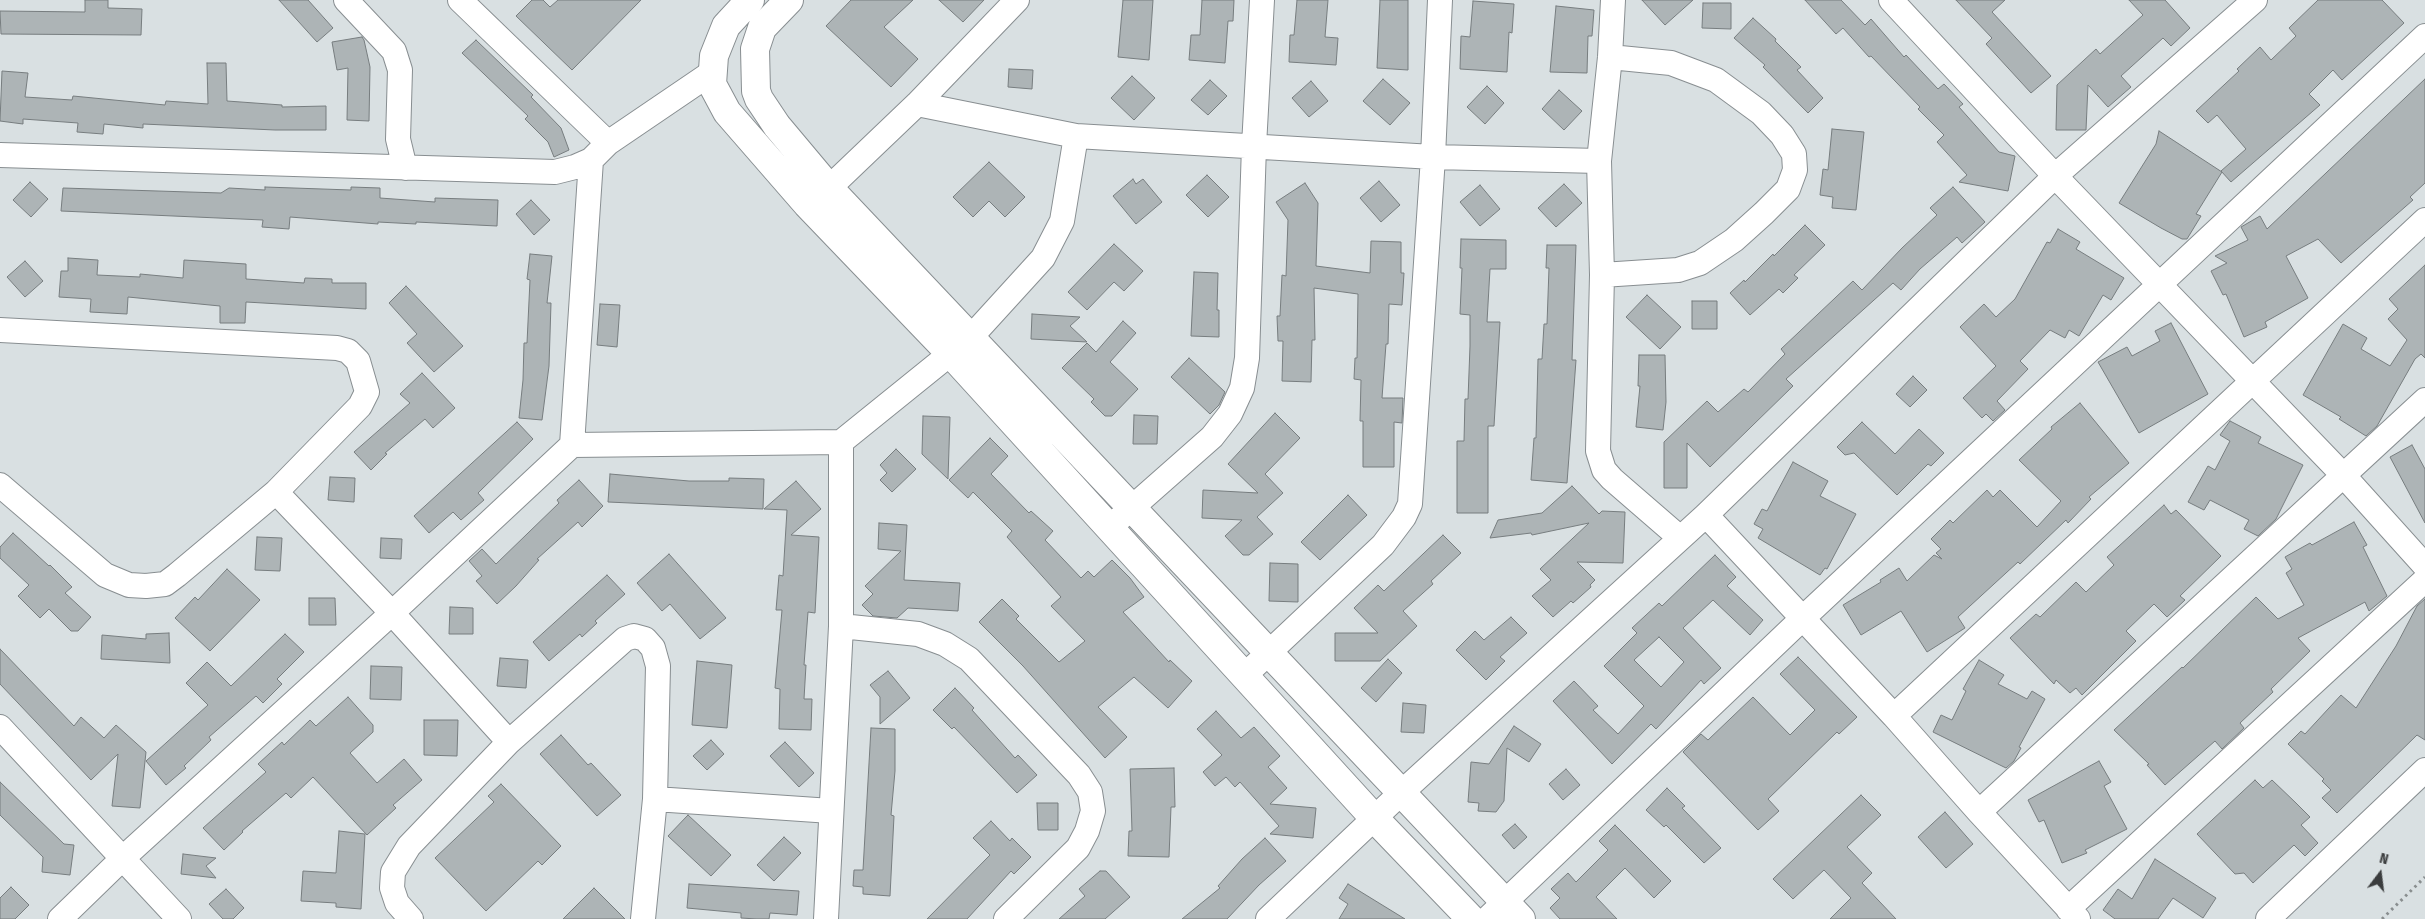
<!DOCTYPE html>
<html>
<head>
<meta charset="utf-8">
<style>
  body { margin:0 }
  #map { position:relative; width:2425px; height:919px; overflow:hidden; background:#d9e0e2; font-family:"Fira Sans Condensed",sans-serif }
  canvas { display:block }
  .north { position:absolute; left:2355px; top:849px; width:50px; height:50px; -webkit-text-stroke:4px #d9e0e2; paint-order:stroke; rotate:15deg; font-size:14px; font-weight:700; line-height:20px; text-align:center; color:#3b3d3e }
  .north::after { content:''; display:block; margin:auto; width:18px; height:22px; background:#3b3d3e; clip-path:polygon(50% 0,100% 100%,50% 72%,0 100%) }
</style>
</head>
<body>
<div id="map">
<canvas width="2425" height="919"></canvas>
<div class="north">N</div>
</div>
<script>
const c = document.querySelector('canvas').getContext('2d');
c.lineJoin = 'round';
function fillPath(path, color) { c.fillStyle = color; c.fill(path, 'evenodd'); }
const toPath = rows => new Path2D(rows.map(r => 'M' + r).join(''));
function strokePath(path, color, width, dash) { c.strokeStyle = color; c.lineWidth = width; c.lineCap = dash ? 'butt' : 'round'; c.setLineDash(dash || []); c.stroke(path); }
const building = toPath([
  [85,0,108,0,108,8,142,9,141,35,1,34,0,11,85,12,85,0],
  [279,0,308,0,333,28,317,42,279,0],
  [532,0,543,0,550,7,558,0,641,0,572,70,516,16,532,0],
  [851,0,913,0,884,27,918,59,891,87,826,26,851,0],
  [939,0,984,0,963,22,939,0],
  [1123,0,1153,0,1149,60,1118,57,1123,0],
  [1202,0,1234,0,1233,21,1228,21,1225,63,1189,60,1191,35,1200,35,1202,0],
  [1297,0,1328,0,1325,37,1338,38,1336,65,1289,62,1290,35,1294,35,1297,0],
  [1380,0,1408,0,1408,70,1377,68,1380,0],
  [1642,0,1693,0,1665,25,1642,0],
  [1805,0,1841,0,1865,25,1871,19,1904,57,1906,55,1938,89,1944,84,1963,104,1959,107,1999,152,2015,156,2008,191,1959,182,1967,175,1937,142,1944,135,1918,109,1920,107,1871,56,1869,57,1843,28,1836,34,1805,0],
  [1956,0,2005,0,1992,12,2051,76,2031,93,1986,44,1992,38,1956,0],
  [2129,0,2165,0,2190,28,2171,46,2163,38,2121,76,2131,87,2108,107,2088,85,2086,130,2056,130,2057,85,2096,49,2100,54,2143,15,2129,0],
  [2318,0,2382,0,2404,23,2342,80,2333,70,2309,94,2320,105,2231,182,2221,171,2246,149,2217,115,2208,123,2196,111,2239,71,2237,69,2260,47,2271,60,2296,36,2289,28,2318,0],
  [1473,1,1514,4,1512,33,1509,32,1507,72,1460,69,1461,36,1470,37,1473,1],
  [1703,3,1731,3,1731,29,1702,28,1703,3],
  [1556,6,1594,10,1592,36,1588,36,1587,73,1550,72,1556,6],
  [1753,18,1776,39,1775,41,1801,67,1797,70,1823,98,1808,113,1763,67,1765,65,1734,38,1753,18],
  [362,37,364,40,370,67,369,121,347,120,348,68,337,70,332,42,362,37],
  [476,40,533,95,531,97,561,128,569,150,554,157,548,142,525,119,528,116,462,53,476,40],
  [207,63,226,63,227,101,282,105,282,107,326,106,326,130,275,130,143,124,143,128,104,124,103,134,77,132,78,123,23,119,23,124,0,121,2,71,28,73,25,97,72,100,73,96,165,105,166,101,208,104,207,63],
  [1009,69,1033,70,1032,89,1008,87,1009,69],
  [1132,76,1155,98,1134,120,1111,98,1132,76],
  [1383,79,1410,103,1390,125,1363,101,1383,79],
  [2425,79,2425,183,2410,197,2413,200,2341,263,2318,239,2286,256,2308,298,2265,322,2267,327,2244,337,2226,294,2223,295,2211,271,2227,263,2215,256,2248,240,2241,227,2260,216,2267,229,2425,79],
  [1210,80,1227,96,1208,115,1191,100,1210,80],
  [1311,81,1328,101,1309,117,1292,98,1311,81],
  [1487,86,1504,103,1485,124,1467,107,1487,86],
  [1559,90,1582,111,1564,130,1542,109,1559,90],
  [1832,129,1864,132,1856,210,1832,208,1833,197,1820,195,1823,169,1828,170,1832,129],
  [2159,131,2222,172,2196,214,2201,216,2187,239,2182,239,2161,228,2119,203,2156,144,2159,131],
  [989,162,1025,197,1005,217,989,201,973,217,953,197,989,162],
  [1207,175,1229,197,1208,217,1186,195,1207,175],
  [1133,179,1136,184,1143,179,1162,202,1136,224,1113,196,1133,179],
  [1379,181,1400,205,1381,222,1360,198,1379,181],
  [30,182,48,199,31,217,13,200,30,182],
  [1305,183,1318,203,1316,266,1370,273,1371,241,1401,242,1401,273,1404,273,1402,305,1389,304,1388,344,1386,344,1382,398,1403,398,1402,423,1394,422,1394,467,1363,467,1363,421,1360,421,1361,380,1354,379,1355,358,1357,358,1358,294,1314,288,1315,340,1312,340,1311,382,1282,381,1283,341,1278,341,1277,316,1280,316,1282,275,1286,276,1288,220,1276,202,1305,183],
  [1564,184,1582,203,1556,227,1538,208,1564,184],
  [1480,185,1500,209,1480,226,1460,202,1480,185],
  [265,187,351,190,351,187,380,188,380,198,435,202,435,198,498,200,497,226,416,222,416,224,378,222,378,224,290,217,289,229,262,227,263,220,61,211,63,188,221,193,229,188,265,190,265,187],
  [1953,187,1985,222,1962,243,1957,237,1920,269,1901,290,1893,283,1786,379,1793,386,1710,467,1687,443,1687,488,1664,488,1664,442,1707,401,1718,412,1744,389,1748,392,1785,354,1781,349,1853,281,1862,290,1902,248,1937,215,1930,208,1953,187],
  [531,200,550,220,534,235,516,214,531,200],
  [1805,225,1825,245,1794,275,1798,278,1783,293,1779,289,1750,315,1730,293,1744,280,1745,282,1773,254,1774,256,1805,225],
  [2058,229,2080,242,2076,249,2124,278,2111,300,2103,295,2079,336,2069,330,2065,338,2050,330,2020,361,2028,369,1997,401,2005,410,1993,421,1986,414,1982,418,1963,398,1996,366,1960,327,1984,304,1996,317,2015,299,2047,242,2050,243,2058,229],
  [1461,239,1506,240,1506,269,1490,269,1487,322,1500,322,1494,426,1488,426,1488,513,1457,513,1457,441,1464,441,1465,399,1468,399,1470,346,1470,315,1460,314,1462,268,1460,268,1461,239],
  [1114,244,1143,271,1124,291,1114,282,1087,310,1068,292,1114,244],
  [1547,245,1576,245,1572,360,1576,360,1567,483,1531,480,1534,438,1536,438,1538,359,1542,359,1544,324,1547,324,1549,268,1546,268,1547,245],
  [530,254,552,256,547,303,551,303,549,366,542,420,519,418,523,380,524,343,527,343,530,280,527,279,530,254],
  [68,258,98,260,97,275,140,277,140,274,183,278,184,260,246,264,246,279,304,283,305,278,332,279,332,283,366,283,366,309,246,302,245,323,220,323,220,306,128,297,127,314,90,312,91,299,59,297,61,271,68,271,68,258],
  [25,261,43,281,25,297,7,277,25,261],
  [2425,265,2425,358,2421,354,2415,359,2377,426,2366,436,2339,419,2341,417,2303,395,2343,324,2367,338,2361,349,2390,366,2407,340,2388,319,2398,309,2389,299,2425,265],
  [1194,272,1218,273,1217,310,1219,310,1219,337,1191,336,1194,272],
  [406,286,463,346,434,372,407,343,417,334,389,303,406,286],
  [1647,295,1681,327,1660,349,1626,317,1647,295],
  [1692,301,1717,301,1717,329,1692,329,1692,301],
  [600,304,620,305,617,347,597,345,600,304],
  [1032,314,1080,317,1070,326,1087,342,1031,339,1032,314],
  [1123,321,1136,333,1110,362,1138,389,1112,416,1105,416,1091,402,1094,399,1062,368,1087,343,1096,352,1123,321],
  [2171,323,2208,394,2139,433,2098,362,2127,347,2132,356,2160,341,2155,331,2171,323],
  [1639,355,1665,355,1666,402,1663,430,1636,427,1640,386,1638,386,1639,355],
  [1189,358,1225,392,1219,405,1210,414,1171,377,1189,358],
  [422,373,455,408,433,428,425,419,385,453,387,454,371,470,354,452,410,403,400,394,422,373],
  [1913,376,1927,390,1910,407,1896,394,1913,376],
  [2080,403,2129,463,2089,497,2091,499,2068,523,2066,520,2020,564,2018,562,1958,617,1965,628,1927,652,1901,611,1861,635,1843,605,1881,582,1880,580,1899,568,1907,581,1934,555,1942,559,1936,553,1941,549,1931,539,1950,520,1953,523,1987,490,1993,497,2000,490,2037,527,2061,501,2019,460,2052,429,2051,427,2080,403],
  [1275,413,1300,438,1265,474,1283,493,1257,517,1273,534,1249,555,1243,555,1225,536,1242,520,1202,518,1203,490,1258,493,1228,464,1275,413],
  [1134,415,1158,416,1157,444,1133,444,1134,415],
  [923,416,950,417,948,479,922,454,923,416],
  [2230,421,2261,437,2258,443,2303,465,2276,519,2258,536,2244,529,2249,520,2210,500,2204,510,2188,502,2208,466,2215,470,2230,441,2220,435,2230,421],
  [517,422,533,439,478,493,484,500,461,520,453,512,429,533,414,516,517,422],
  [1862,422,1895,454,1919,429,1944,453,1931,466,1928,464,1897,495,1854,453,1845,455,1837,447,1862,422],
  [990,438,1008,456,991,474,1029,513,1031,511,1053,531,1045,540,1081,578,1088,571,1094,577,1112,560,1130,578,1144,597,1123,612,1169,662,1170,660,1192,681,1168,708,1134,677,1098,707,1127,737,1105,758,1023,666,979,622,1002,599,1019,616,1016,619,1059,662,1085,641,1051,606,1061,597,1007,537,1012,531,973,492,968,498,949,480,990,438],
  [2412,445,2425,469,2425,523,2390,457,2412,445],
  [896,449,916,469,892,492,880,480,887,473,880,465,896,449],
  [1793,462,1828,481,1820,496,1856,514,1827,569,1825,568,1820,575,1758,538,1763,529,1754,524,1762,509,1767,511,1793,462],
  [610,474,689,481,729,481,729,478,764,479,763,509,608,502,610,474],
  [330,477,355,478,354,502,328,500,330,477],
  [579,480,603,506,582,527,578,522,537,559,539,560,516,586,497,604,476,581,482,576,469,561,482,549,496,564,559,503,557,500,579,480],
  [796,481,821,509,791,535,819,537,815,613,808,612,804,665,806,665,804,699,812,699,811,730,779,729,780,689,775,688,782,610,776,610,779,575,783,576,787,510,764,509,796,481],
  [1572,486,1599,514,1602,511,1625,512,1623,563,1577,562,1595,580,1590,585,1591,587,1573,603,1571,601,1553,617,1532,596,1551,580,1540,569,1589,523,1532,535,1531,533,1490,538,1498,520,1542,513,1572,486],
  [1348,495,1367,515,1320,560,1301,542,1348,495],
  [2164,505,2171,514,2176,510,2221,556,2180,596,2185,600,2167,617,2154,604,2126,631,2136,641,2082,695,2076,688,2070,693,2056,680,2054,684,2010,638,2036,614,2040,617,2076,582,2086,592,2114,565,2107,557,2164,505],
  [2354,522,2367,545,2363,547,2387,596,2369,611,2365,602,2298,638,2310,651,2271,689,2273,692,2240,723,2244,728,2222,749,2215,741,2165,785,2147,765,2149,764,2114,730,2182,667,2183,668,2256,597,2278,619,2304,605,2286,573,2292,569,2285,557,2310,543,2312,545,2354,522],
  [879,523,907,525,904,580,960,583,958,611,908,608,897,618,873,616,862,605,873,594,865,586,901,551,878,549,879,523],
  [13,533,49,566,50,565,72,587,65,593,91,617,78,631,71,631,49,609,40,618,18,596,29,585,0,558,0,547,13,533],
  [1443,535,1461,553,1431,581,1433,584,1403,611,1417,626,1380,661,1335,661,1335,633,1378,633,1354,608,1378,585,1384,591,1443,535],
  [257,537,282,538,280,571,255,570,257,537],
  [381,538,402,539,401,559,380,558,381,538],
  [669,554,726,618,700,639,670,604,662,611,637,583,669,554],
  [1715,555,1736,577,1727,586,1763,620,1750,635,1713,600,1683,628,1721,668,1704,684,1701,680,1656,729,1651,724,1612,764,1553,701,1574,681,1598,706,1593,710,1618,734,1644,706,1604,666,1637,633,1632,628,1659,603,1662,606,1715,555],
  [1659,637,1684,662,1661,687,1634,660,1659,637],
  [1270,563,1298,564,1298,602,1269,601,1270,563],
  [227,569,260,600,210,651,175,618,195,597,198,600,227,569],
  [607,575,625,594,595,621,597,623,582,637,580,634,549,661,533,642,607,575],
  [309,598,335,598,336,625,309,625,309,598],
  [2425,599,2425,740,2417,735,2337,813,2322,798,2331,790,2322,781,2324,779,2288,744,2301,731,2305,734,2341,695,2356,708,2396,646,2417,606,2425,599],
  [450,607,473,608,473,634,449,634,450,607],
  [1511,617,1527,633,1500,657,1505,661,1486,680,1456,650,1475,631,1484,640,1511,617],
  [169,633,170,663,101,659,102,635,146,639,146,634,169,633],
  [285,634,304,652,277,679,282,684,263,703,256,696,209,737,211,740,184,766,186,768,166,785,146,761,208,705,186,683,207,662,231,686,285,634],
  [0,649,74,726,81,717,104,738,116,725,146,752,140,808,112,806,118,754,91,780,0,684,0,649],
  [1798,657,1857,717,1839,734,1837,732,1768,799,1779,811,1758,830,1683,752,1701,734,1708,740,1753,697,1790,735,1815,710,1780,674,1798,657],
  [500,658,528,660,526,688,497,686,500,658],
  [1388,659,1402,673,1376,702,1361,688,1388,659],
  [1979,660,2004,675,1998,684,2027,699,2032,691,2045,699,2019,747,2021,748,2014,761,2006,768,1933,732,1941,715,1952,720,1966,691,1963,689,1979,660],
  [697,661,732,665,727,728,692,725,697,661],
  [371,666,402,667,401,700,370,699,371,666],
  [888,671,910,698,880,724,880,697,870,685,888,671],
  [955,688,974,708,972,710,1015,758,1018,755,1037,775,1017,793,954,727,952,729,933,710,955,688],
  [348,697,373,725,373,732,350,753,377,783,404,759,422,780,393,805,396,808,367,835,313,777,291,798,286,793,242,831,243,832,224,850,203,828,266,772,258,764,282,742,284,745,310,720,316,726,348,697],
  [1403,703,1426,705,1424,733,1401,732,1403,703],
  [1216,711,1241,738,1254,727,1280,756,1268,767,1287,788,1270,804,1316,808,1313,838,1270,834,1279,826,1240,782,1235,787,1226,777,1215,786,1203,772,1222,755,1197,729,1216,711],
  [424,720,458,720,457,756,424,755,424,720],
  [1514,726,1541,744,1529,762,1507,748,1504,801,1496,812,1478,811,1479,803,1468,802,1471,762,1489,764,1514,726],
  [871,728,895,729,895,771,891,815,894,816,890,896,863,894,863,887,853,886,854,870,863,870,871,728],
  [561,735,588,765,591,763,621,795,597,816,540,754,561,735],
  [711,740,724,754,707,770,693,756,711,740],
  [785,742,814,773,799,787,770,756,785,742],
  [2099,761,2111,782,2104,786,2127,829,2085,850,2087,853,2062,863,2044,820,2039,822,2028,800,2099,761],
  [1174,768,1175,807,1171,807,1169,857,1128,856,1129,831,1132,831,1130,769,1174,768],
  [1566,769,1580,785,1563,800,1549,784,1566,769],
  [2255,780,2263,788,2272,780,2296,803,2310,817,2301,825,2318,843,2305,856,2294,845,2253,883,2244,873,2235,874,2197,834,2255,780],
  [0,782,64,844,74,845,70,875,42,872,43,857,0,815,0,782],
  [501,784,561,846,542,865,538,861,486,911,435,858,494,802,488,796,501,784],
  [1667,788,1685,806,1682,808,1721,848,1704,863,1666,825,1664,827,1646,810,1667,788],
  [1861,795,1881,815,1847,847,1872,873,1862,883,1896,919,1830,919,1851,898,1824,870,1793,899,1773,879,1861,795],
  [1037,803,1058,803,1058,830,1038,830,1037,803],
  [1945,812,1973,844,1946,868,1918,837,1945,812],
  [688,815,731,855,711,876,668,836,688,815],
  [991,821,1010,841,1012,838,1031,857,1014,874,1011,871,967,919,927,919,990,855,973,838,991,821],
  [1515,824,1527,837,1514,849,1502,835,1515,824],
  [1615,825,1671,881,1654,898,1625,868,1596,897,1617,919,1560,919,1550,908,1560,898,1551,889,1568,873,1576,882,1608,850,1599,841,1615,825],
  [339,831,365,834,361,909,336,907,336,903,301,901,303,871,336,873,339,831],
  [784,837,801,853,774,881,757,865,784,837],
  [1265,838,1286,861,1259,885,1227,919,1182,919,1220,888,1218,886,1242,859,1265,838],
  [183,854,216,858,206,866,216,878,181,874,183,854],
  [2155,859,2216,898,2203,918,2173,898,2158,919,2115,919,2103,910,2118,889,2132,899,2155,859],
  [1100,871,1106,871,1130,897,1105,919,1059,919,1085,896,1079,889,1100,871],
  [689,884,799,891,797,915,770,913,769,919,757,919,741,918,741,913,687,908,689,884],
  [1348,884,1405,919,1339,919,1348,904,1339,898,1348,884],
  [11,887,29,905,15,919,0,919,0,898,11,887],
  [594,888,625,919,563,919,594,888],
  [226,889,244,908,233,919,223,919,209,904,226,889]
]);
const path = toPath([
  [2382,919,2425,877]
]);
const minor = toPath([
  [346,0,394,51,400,70,398,139,405,168],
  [460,0,608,143],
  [1613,0,1610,57,1599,161,1602,275,1598,451,1604,470,1612,479,1679,537],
  [1891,0,2055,176,2344,476,2425,566],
  [917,104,1076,136,1433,157,1599,161],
  [0,155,555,172,575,167,591,160,608,143,711,73],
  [814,198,829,188,917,104,1017,0],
  [1602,275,1678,270,1700,263,1734,240,1764,213,1788,189,1795,170,1794,154,1782,135,1761,113,1716,80,1671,63,1610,57],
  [0,330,337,348,348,351,358,361,367,392,360,406,276,492,392,613,509,742],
  [572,445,841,442],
  [0,485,105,575,129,585,146,586,165,584,177,575,276,492],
  [1706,515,1894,716,1979,812,2078,919],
  [1110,527,1212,437,1230,414,1242,388,1247,358,1254,146,1262,0],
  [841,626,918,634,945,644,969,659,1079,775,1090,792,1093,811,1087,831,1078,848,1006,919],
  [1245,675,1383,545,1404,517,1410,504,1433,157,1440,0],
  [1894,716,2425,220],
  [0,727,179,919],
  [655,799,831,811],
  [1979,812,2425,400],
  [2068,909,2425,580],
  [60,919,123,858,392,613,572,445,591,160],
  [411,919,397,903,392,888,393,872,409,846,509,742,625,639,634,636,645,639,653,648,658,666,655,799,643,919],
  [826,919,841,626,841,442,971,337,1043,258,1062,221,1076,136],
  [1268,919,1402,792,1706,515,2055,176,2255,0],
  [1487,919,1803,618,2425,36],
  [2268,919,2425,770]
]);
const tertiary = toPath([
  [750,0,726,26,714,56,712,84,727,112,807,204,951,354,1375,819,1471,919],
  [789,0,762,28,755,49,756,91,759,99,777,126,829,188,1521,919]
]);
fillPath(building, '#adb4b6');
strokePath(building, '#777d7f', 1);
strokePath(minor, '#888e91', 26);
strokePath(tertiary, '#888e91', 30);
strokePath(path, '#898e8f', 3, [2.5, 4]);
strokePath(minor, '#fff', 24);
strokePath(tertiary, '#fff', 28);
</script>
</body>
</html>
